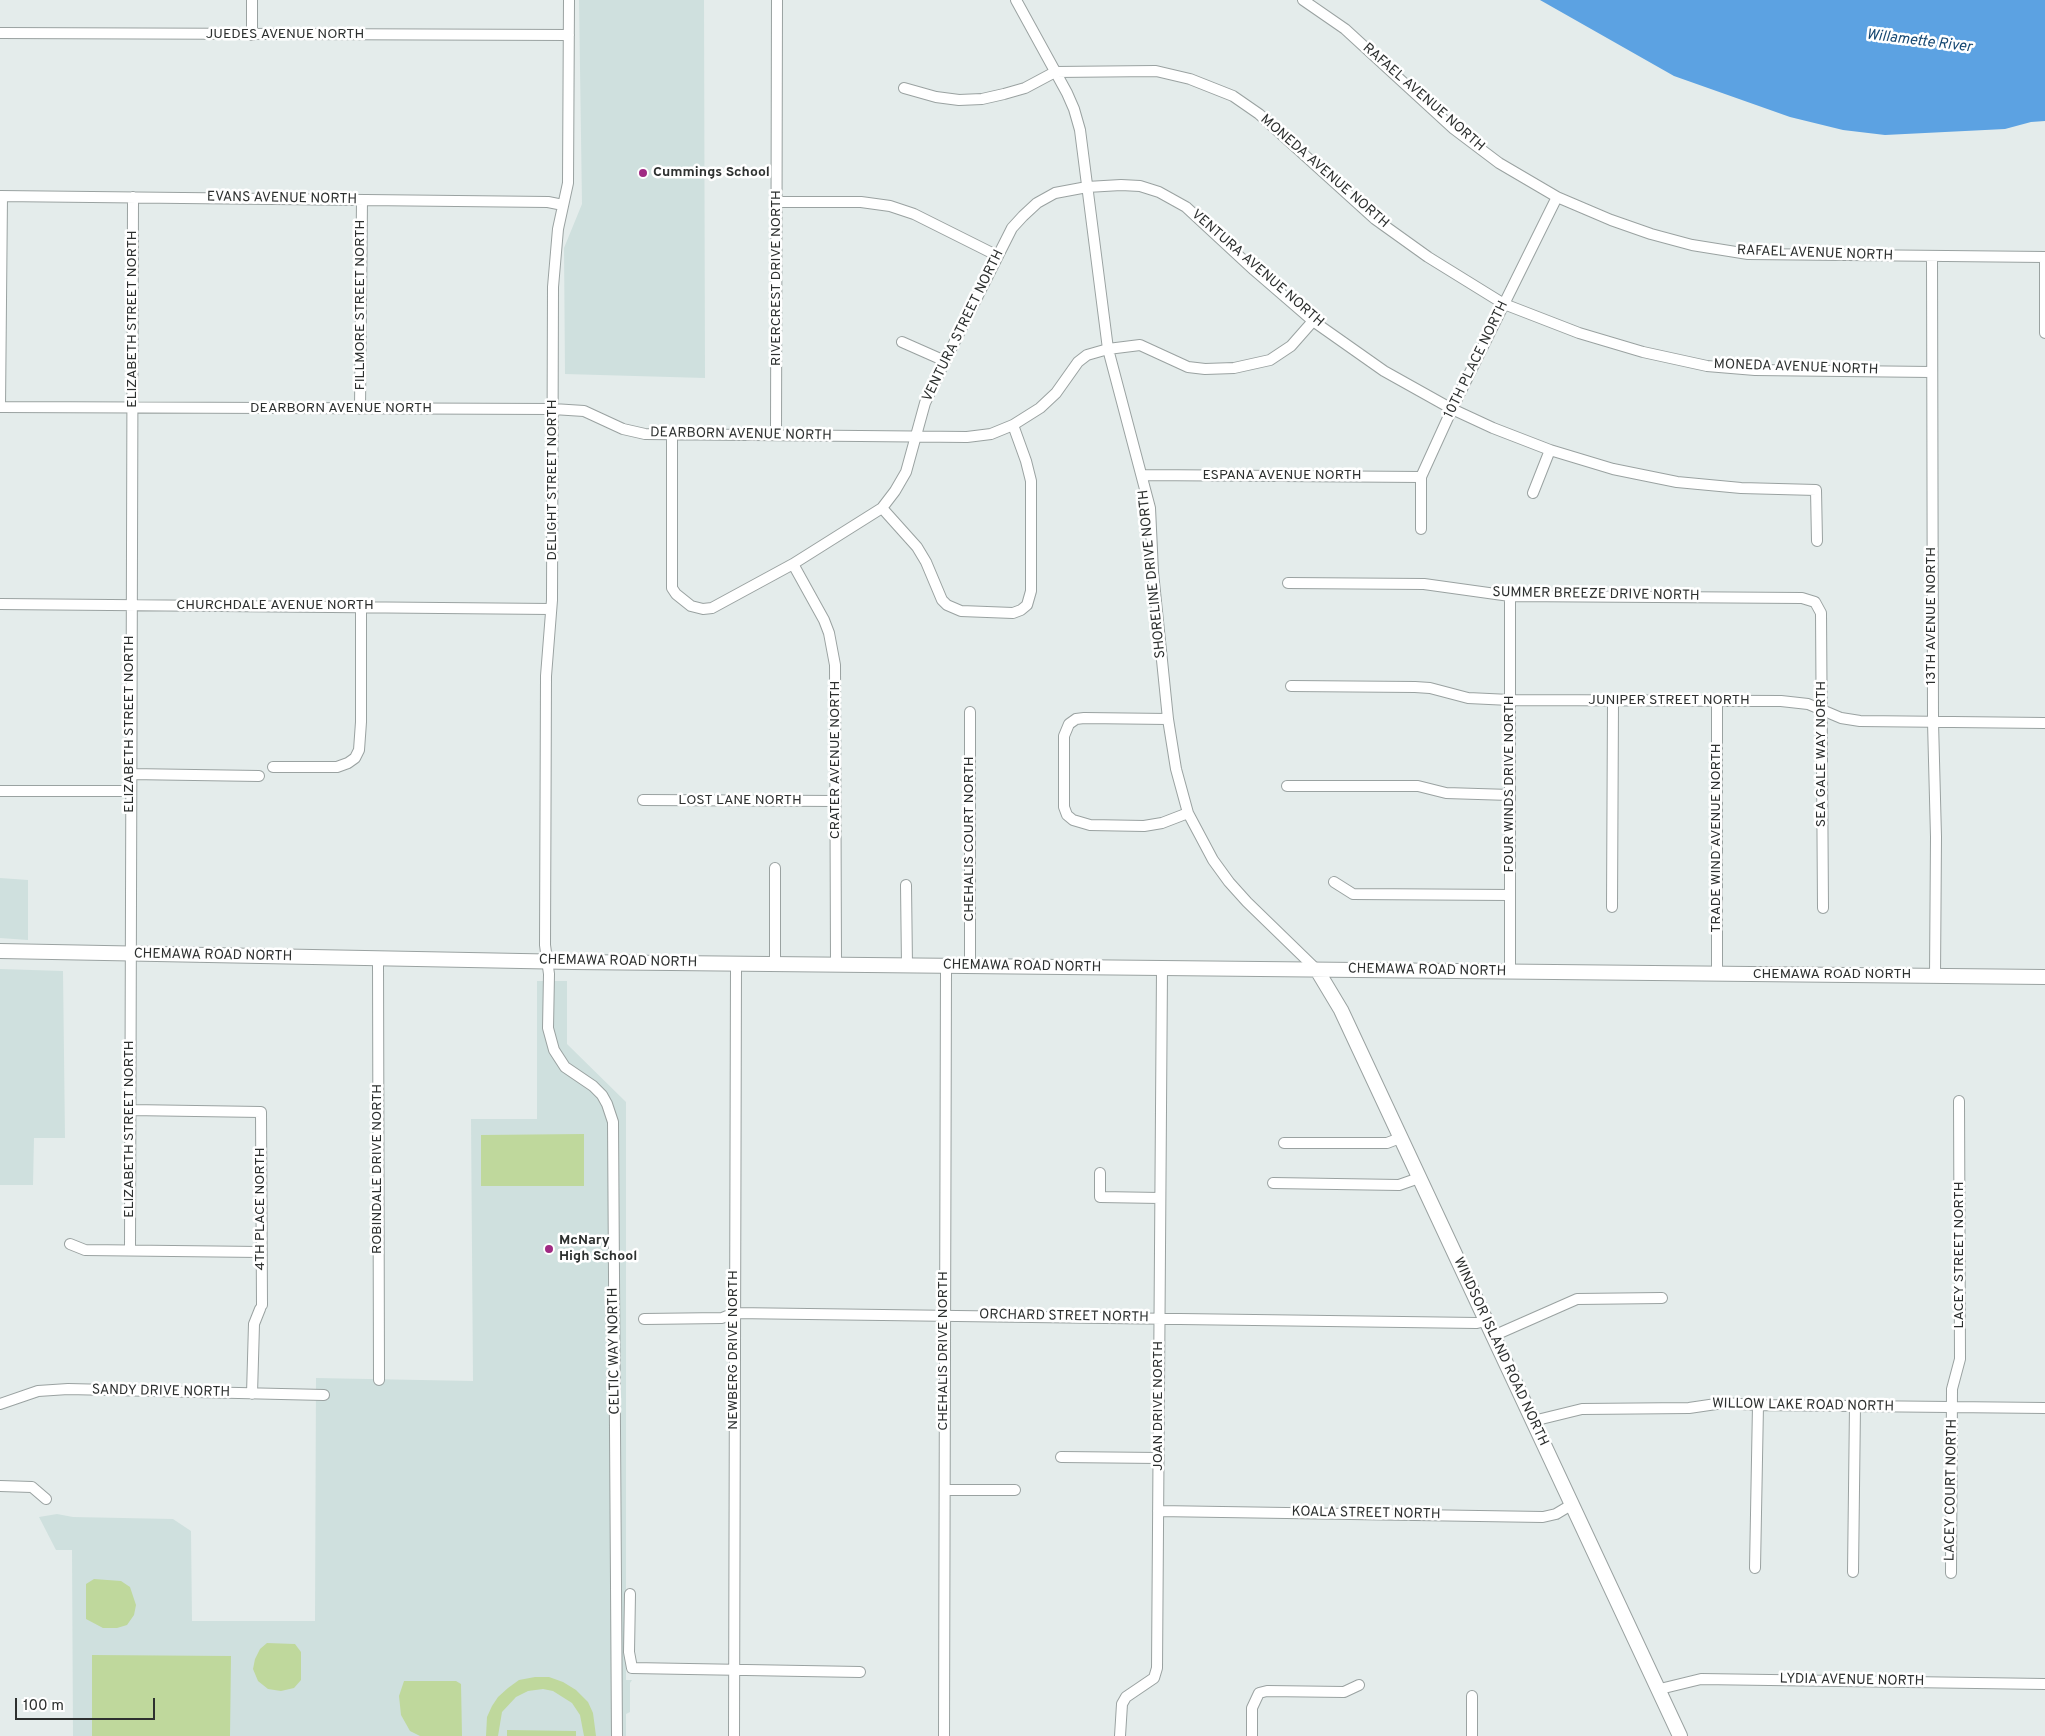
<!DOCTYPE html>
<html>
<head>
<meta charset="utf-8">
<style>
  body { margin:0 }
  #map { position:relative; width:2045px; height:1736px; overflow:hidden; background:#e4eceb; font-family:Overpass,sans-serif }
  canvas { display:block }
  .scale { position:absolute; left:15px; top:1698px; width:140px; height:22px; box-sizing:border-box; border:2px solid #2d302f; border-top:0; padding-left:6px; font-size:15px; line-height:18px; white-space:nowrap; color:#2d302f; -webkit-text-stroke:4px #fff; paint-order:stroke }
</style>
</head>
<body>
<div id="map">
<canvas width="2045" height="1736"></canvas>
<div class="scale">100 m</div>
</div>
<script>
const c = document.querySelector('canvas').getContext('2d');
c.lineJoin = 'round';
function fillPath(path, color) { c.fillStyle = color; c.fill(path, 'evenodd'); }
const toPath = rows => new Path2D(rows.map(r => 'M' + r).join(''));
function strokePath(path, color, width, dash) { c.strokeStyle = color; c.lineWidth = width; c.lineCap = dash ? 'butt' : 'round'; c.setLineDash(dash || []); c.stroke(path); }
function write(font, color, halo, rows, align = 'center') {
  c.font = font + ' Overpass,sans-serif'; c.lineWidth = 5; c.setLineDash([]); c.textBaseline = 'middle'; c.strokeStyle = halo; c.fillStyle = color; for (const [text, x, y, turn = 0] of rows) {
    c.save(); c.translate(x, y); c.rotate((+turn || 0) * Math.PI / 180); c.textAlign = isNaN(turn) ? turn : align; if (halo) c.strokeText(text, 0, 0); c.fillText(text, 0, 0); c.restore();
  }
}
const built = toPath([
  [579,0,704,0,705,378,565,374,564,248,582,204],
  [0,878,28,880,28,940,0,938],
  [0,969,63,971,65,1138,34,1138,33,1185,0,1185],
  [537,981,567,981,567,1044,626,1102,626,1680,632,1680,630,1683,630,1712,626,1714,626,1736,73,1736,72,1550,56,1550,39,1517,57,1514,73,1517,173,1519,191,1531,192,1621,315,1621,316,1378,473,1381,471,1119,537,1119]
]);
const green = toPath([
  [584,1134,584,1186,481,1186,481,1135],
  [94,1579,121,1581,130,1587,136,1605,134,1615,127,1625,117,1628,103,1628,86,1619,86,1584],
  [267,1643,295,1644,301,1652,301,1680,294,1688,281,1691,268,1689,258,1681,253,1669,255,1659,260,1649],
  [92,1655,231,1656,230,1736,92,1736],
  [535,1677,549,1677,563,1682,576,1690,588,1702,593,1713,596,1736,584,1736,580,1715,572,1703,553,1691,543,1689,528,1691,516,1697,502,1712,498,1736,486,1736,487,1717,492,1706,498,1697,508,1688,519,1680],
  [404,1681,456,1681,461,1684,462,1736,420,1736,410,1731,401,1715,399,1696],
  [507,1730,576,1731,576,1736,507,1736]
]);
const water = toPath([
  [1540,0,2045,0,2045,121,2031,122,2005,129,1885,135,1843,130,1790,117,1674,76]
]);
const street = toPath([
  [569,0,568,183,558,229,553,287,552,600,546,676,545,945,549,974,548,1028,554,1050,565,1067,593,1086,602,1095,607,1104,613,1122,617,1736],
  [1016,0,1067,93,1074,109,1080,130,1108,349,1150,508,1153,572,1168,719,1176,769,1188,813,1213,860,1229,882,1247,902,1317,970],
  [1303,0,1345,29,1454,129,1499,163,1557,197,1611,220,1651,234,1692,245,1748,254,2045,257],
  [0,33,569,35],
  [252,35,252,0],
  [904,88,936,97,959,100,982,99,1004,94,1025,88,1055,72,1156,71,1190,79,1233,96,1259,114,1375,219,1428,257,1504,304,1579,333,1643,352,1707,366,1755,370,1931,372],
  [0,196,548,202,563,205],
  [777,202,861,202,890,206,914,214,998,256],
  [1932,257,1933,722,1936,837,1935,976],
  [2045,257,2045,333],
  [902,342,945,361],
  [0,407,553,409,584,411,623,429,645,434,967,437,991,434,1013,425,1040,408,1056,393,1078,362,1087,355,1108,349,1140,345,1188,367,1205,369,1234,368,1270,360,1291,346,1313,321],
  [0,407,2,196],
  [360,409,362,200],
  [672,435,672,588,676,594,691,606,703,609,712,608,793,564,882,508,895,491,906,472,925,403,945,361,1012,228,1023,216,1037,203,1055,193,1087,187,1121,185,1140,186,1159,192,1186,207,1254,270,1313,321,1384,371,1452,409,1493,428,1550,450,1613,469,1677,482,1741,488,1816,490,1817,541],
  [776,435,777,0],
  [1142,475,1421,477],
  [1533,493,1550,450],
  [882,508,917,547,926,562,942,600,947,605,961,611,1013,613,1021,610,1027,605,1031,591,1031,481,1026,461,1013,425],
  [1421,529,1421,477,1452,409,1557,197],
  [793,564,824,620,829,633,835,665,836,965],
  [1288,583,1424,584,1510,596,1802,598,1815,602,1821,613,1823,908],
  [1510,596,1510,972],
  [0,604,551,609],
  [1291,686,1415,687,1430,688,1468,698,1510,700,1781,701,1808,704,1841,718,1860,721,2045,723],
  [1168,719,1084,718,1076,719,1069,724,1064,736,1064,807,1067,815,1073,820,1090,825,1144,826,1162,823,1188,813],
  [273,767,337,767,348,763,355,758,359,750,361,722,361,606],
  [130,774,259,776],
  [1287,786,1418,786,1446,793,1510,795],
  [0,791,130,791],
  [643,800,836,801],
  [1334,882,1353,894,1510,895],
  [906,885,907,966],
  [1612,907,1613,701],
  [378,958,379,1380],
  [775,964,775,868],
  [970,967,970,712],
  [1717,974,1717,701],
  [130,1110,261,1112,262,1305],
  [1284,1143,1387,1143,1400,1138],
  [1100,1173,1100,1197,1160,1198],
  [1273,1183,1399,1185,1419,1178],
  [70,1244,85,1250,260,1252],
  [130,1250,133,197],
  [644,1319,722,1318,734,1313,1477,1323,1485,1321],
  [1493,1336,1577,1299,1662,1298],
  [252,1394,254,1324,260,1309],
  [0,1404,38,1391,68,1389,324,1395],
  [1533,1421,1582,1409,1689,1408,1723,1403,1758,1405,2045,1408],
  [1061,1457,1159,1458],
  [0,1486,32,1487,46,1499],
  [945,1490,1015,1490],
  [1158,1511,1543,1517,1556,1514,1571,1505],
  [1755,1568,1758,1405],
  [1853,1572,1855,1406],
  [1951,1573,1952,1389,1960,1359,1959,1101],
  [630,1594,629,1652,632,1668,860,1672],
  [1660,1689,1701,1679,2045,1684],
  [734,1736,736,963],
  [944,1736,946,966],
  [1120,1736,1122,1704,1126,1697,1154,1678,1157,1668,1162,969],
  [1252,1736,1252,1708,1259,1693,1267,1691,1344,1692,1359,1685],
  [1472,1736,1472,1696]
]);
const secondary = toPath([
  [0,951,573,962,2045,977],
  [1317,970,1341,1010,1680,1736]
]);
const markers = [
  [643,173,5,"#a02a83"],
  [549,1249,5,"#a02a83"]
];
const streetNames = [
  ["JUEDES AVENUE NORTH",285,35],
  ["RAFAEL AVENUE NORTH",1423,98,41],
  ["MONEDA AVENUE NORTH",1324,172,41],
  ["EVANS AVENUE NORTH",282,199,1],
  ["RAFAEL AVENUE NORTH",1815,254,2],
  ["VENTURA AVENUE NORTH",1257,269,41],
  ["RIVERCREST DRIVE NORTH",777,278,-90],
  ["FILLMORE STREET NORTH",361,305,-90],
  ["ELIZABETH STREET NORTH",133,319,-90],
  ["VENTURA STREET NORTH",964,326,-64],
  ["10TH PLACE NORTH",1477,360,-64],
  ["MONEDA AVENUE NORTH",1796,368,2],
  ["DEARBORN AVENUE NORTH",341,409],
  ["DEARBORN AVENUE NORTH",741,435,1],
  ["ESPANA AVENUE NORTH",1282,476],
  ["DELIGHT STREET NORTH",553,480,-90],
  ["SHORELINE DRIVE NORTH",1153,574,-96],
  ["SUMMER BREEZE DRIVE NORTH",1596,595,1],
  ["CHURCHDALE AVENUE NORTH",275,606],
  ["13TH AVENUE NORTH",1932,616,-90],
  ["JUNIPER STREET NORTH",1669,701],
  ["ELIZABETH STREET NORTH",130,724,-90],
  ["SEA GALE WAY NORTH",1822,754,-90],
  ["CRATER AVENUE NORTH",836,760,-90],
  ["FOUR WINDS DRIVE NORTH",1510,784,-90],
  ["LOST LANE NORTH",740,801],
  ["TRADE WIND AVENUE NORTH",1717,838,-90],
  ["CHEHALIS COURT NORTH",970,839,-90],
  ["CHEMAWA ROAD NORTH",213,956,1],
  ["CHEMAWA ROAD NORTH",618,962,1],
  ["CHEMAWA ROAD NORTH",1022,967,1],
  ["CHEMAWA ROAD NORTH",1427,971,1],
  ["CHEMAWA ROAD NORTH",1832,975],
  ["ELIZABETH STREET NORTH",130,1129,-90],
  ["ROBINDALE DRIVE NORTH",378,1169,-90],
  ["4TH PLACE NORTH",261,1209,-90],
  ["LACEY STREET NORTH",1960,1255,-90],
  ["ORCHARD STREET NORTH",1064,1317,1],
  ["NEWBERG DRIVE NORTH",734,1350,-90],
  ["CELTIC WAY NORTH",615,1351,-91],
  ["CHEHALIS DRIVE NORTH",944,1351,-90],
  ["WINDSOR ISLAND ROAD NORTH",1500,1352,65],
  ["SANDY DRIVE NORTH",161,1392,1],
  ["JOAN DRIVE NORTH",1159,1406,-90],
  ["WILLOW LAKE ROAD NORTH",1803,1406,1],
  ["LACEY COURT NORTH",1952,1490,-89],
  ["KOALA STREET NORTH",1366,1514,1],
  ["LYDIA AVENUE NORTH",1852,1681,1]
];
const poiNames = [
  ["Cummings School",653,173],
  ["McNary",559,1241],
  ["High School",559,1257]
];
const waterNames = [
  ["Willamette River",1919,42,7]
];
fillPath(built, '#cfe0de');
fillPath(green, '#bfd89c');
fillPath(water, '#5ca2e2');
strokePath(street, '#9aa2a1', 12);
strokePath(secondary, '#9aa2a1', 16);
strokePath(street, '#fff', 10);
strokePath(secondary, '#fff', 14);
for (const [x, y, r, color] of markers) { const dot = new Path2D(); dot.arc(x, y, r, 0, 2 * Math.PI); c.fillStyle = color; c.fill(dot); strokePath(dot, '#fff', 2); }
write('14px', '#2d302f', '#fff', streetNames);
write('bold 14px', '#2d302f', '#fff', poiNames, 'left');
write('italic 15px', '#164872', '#fff', waterNames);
</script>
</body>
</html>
